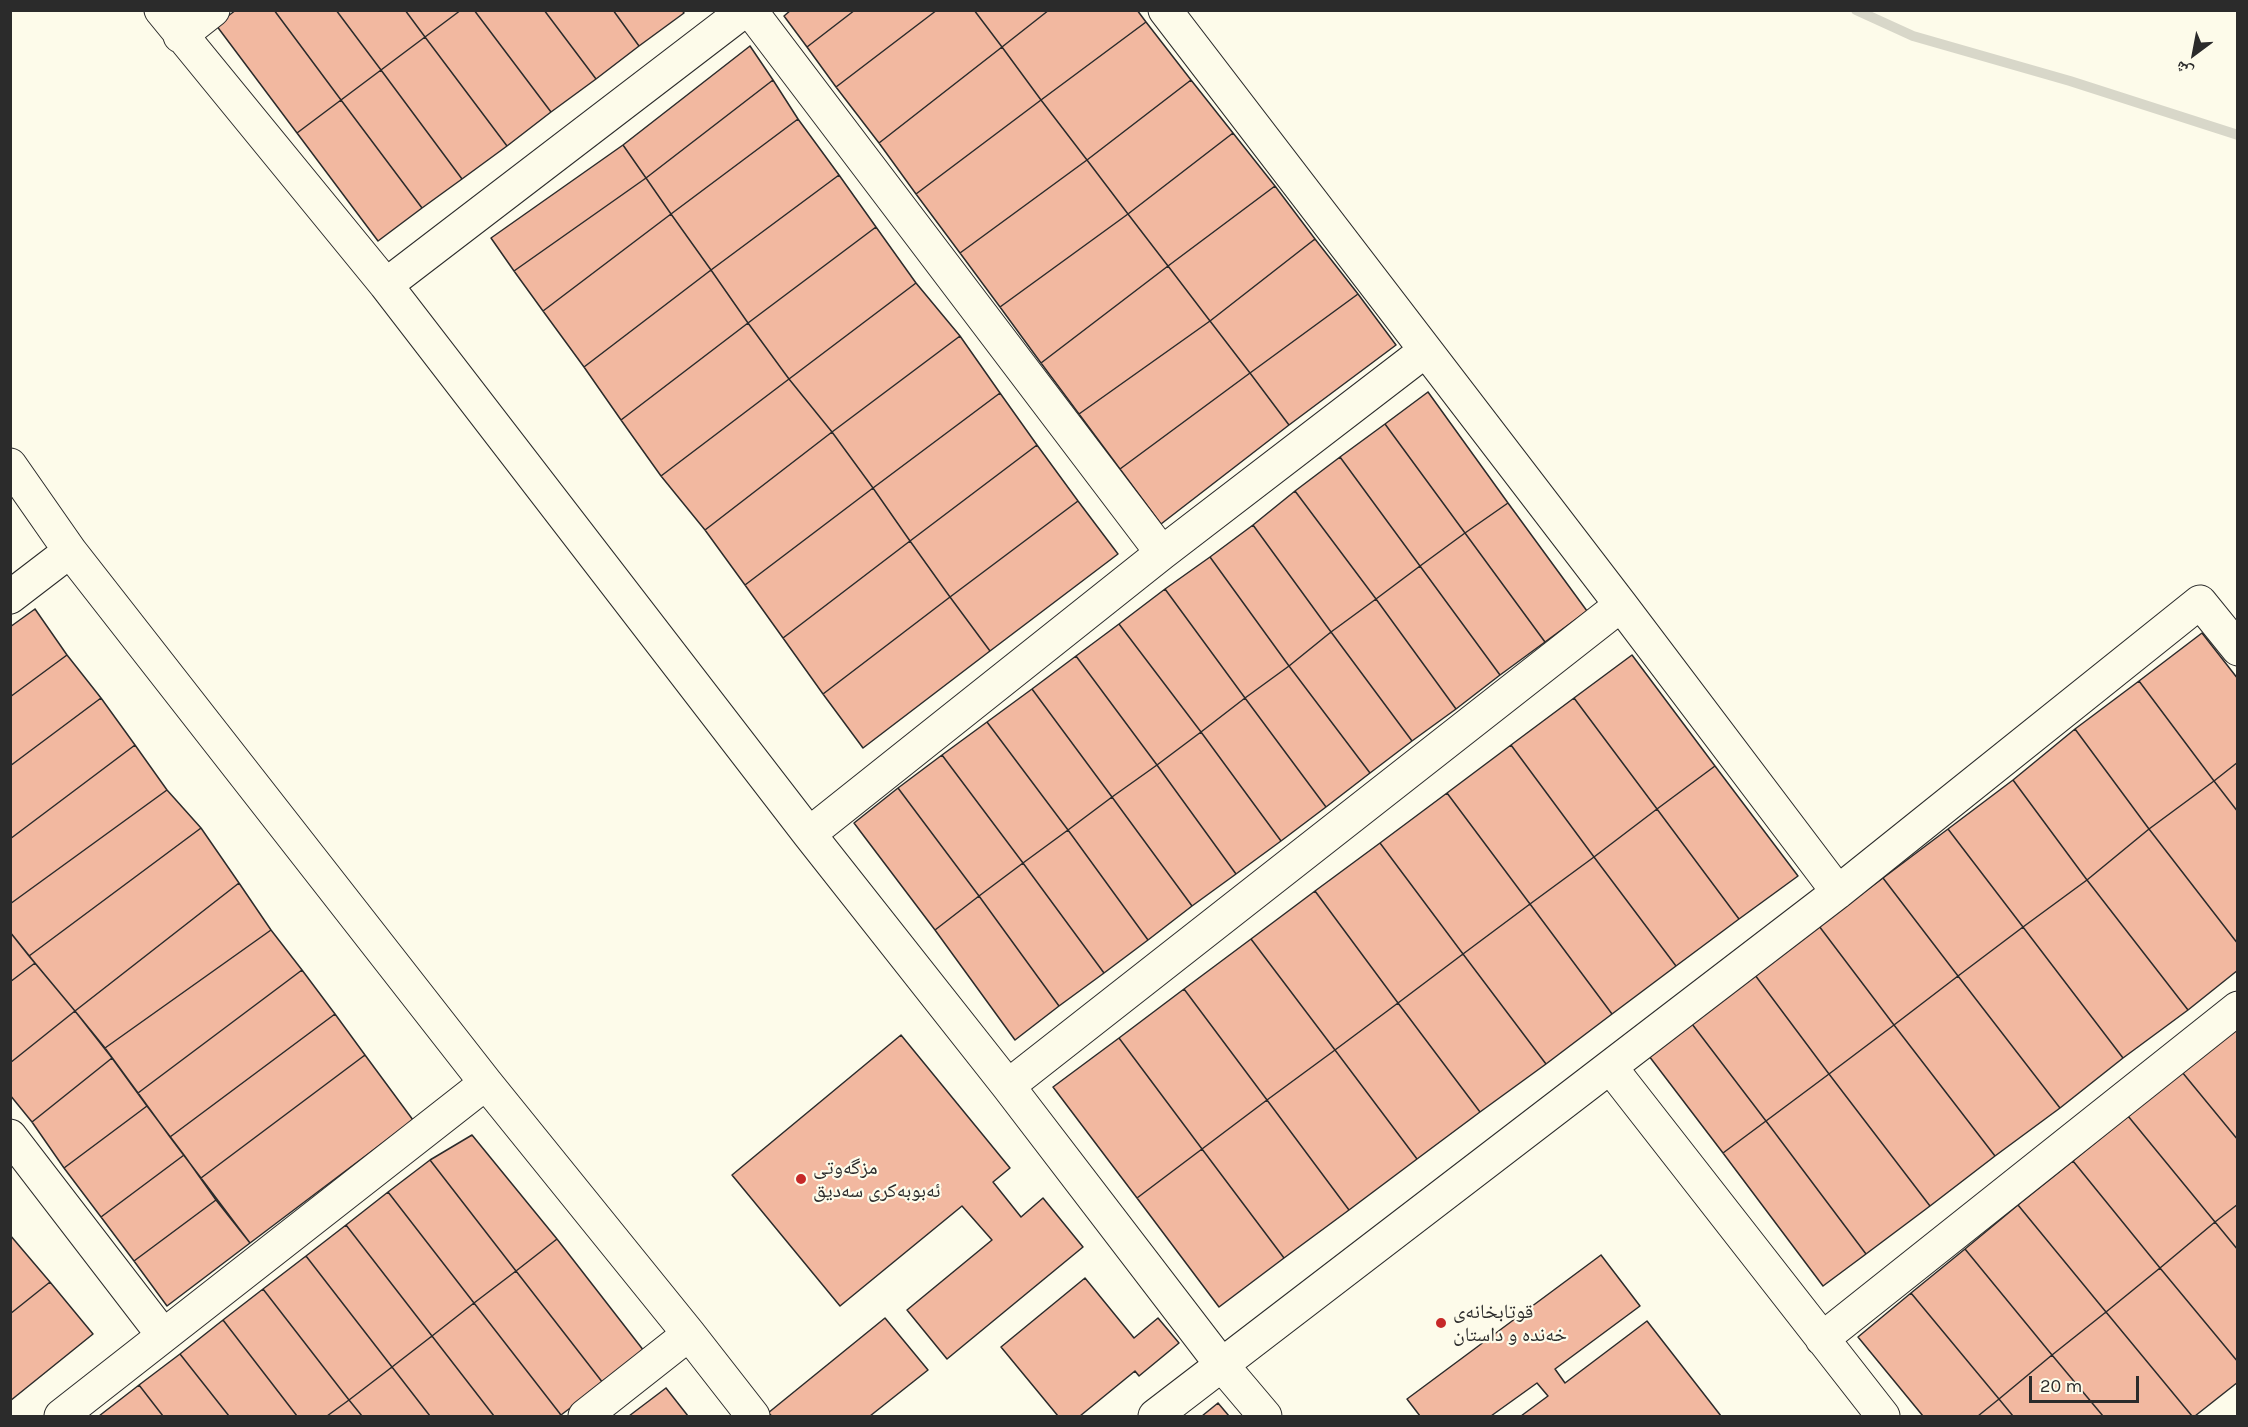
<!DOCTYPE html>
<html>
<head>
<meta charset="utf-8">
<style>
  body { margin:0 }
  #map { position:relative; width:2248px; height:1427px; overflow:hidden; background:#fdfbea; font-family:Karla,"Noto Naskh Arabic",sans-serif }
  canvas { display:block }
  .frame { position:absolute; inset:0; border:12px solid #2b2b2b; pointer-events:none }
  .north { position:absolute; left:2164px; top:24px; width:60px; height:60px; -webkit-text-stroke:4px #fdfbea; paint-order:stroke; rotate:212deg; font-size:16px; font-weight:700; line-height:24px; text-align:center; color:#2b2b2b }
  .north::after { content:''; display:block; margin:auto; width:21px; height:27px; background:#2b2b2b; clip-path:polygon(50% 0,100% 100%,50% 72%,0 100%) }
  .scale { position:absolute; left:2029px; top:1376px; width:110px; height:27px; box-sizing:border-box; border:3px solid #2b2b2b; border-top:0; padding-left:8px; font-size:18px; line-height:21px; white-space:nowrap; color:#2b2b2b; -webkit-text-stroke:4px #fdfbea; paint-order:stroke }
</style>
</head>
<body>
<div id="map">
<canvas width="2248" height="1427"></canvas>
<div class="frame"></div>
<div class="north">ش</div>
<div class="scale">20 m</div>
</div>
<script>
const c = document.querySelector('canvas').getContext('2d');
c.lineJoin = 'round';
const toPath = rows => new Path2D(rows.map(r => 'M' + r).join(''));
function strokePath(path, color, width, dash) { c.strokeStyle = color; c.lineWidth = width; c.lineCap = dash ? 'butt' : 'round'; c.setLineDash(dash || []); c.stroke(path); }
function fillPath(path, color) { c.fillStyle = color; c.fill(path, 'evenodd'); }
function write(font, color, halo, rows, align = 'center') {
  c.font = font + ' Karla,"Noto Naskh Arabic",sans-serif'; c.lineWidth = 4.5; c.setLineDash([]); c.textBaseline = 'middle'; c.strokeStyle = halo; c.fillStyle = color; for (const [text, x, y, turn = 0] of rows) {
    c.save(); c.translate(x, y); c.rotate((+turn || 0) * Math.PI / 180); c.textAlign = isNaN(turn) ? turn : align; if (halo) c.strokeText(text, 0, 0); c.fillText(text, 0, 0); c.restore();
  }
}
const stream = toPath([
  [1856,10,1913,36,2070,81,2238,135]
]);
const building = toPath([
  [236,10,274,10,341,100,297,133,216,25,236,10],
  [274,10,336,10,381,70,341,100,274,10],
  [336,10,405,10,425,37,381,70,336,10],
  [405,10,461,10,425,37,405,10],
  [461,10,474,10,551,112,507,146,425,37,461,10],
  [474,10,544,10,596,79,551,112,474,10],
  [544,10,613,10,639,46,596,79,544,10],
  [613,10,682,10,684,13,639,46,613,10],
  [791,10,855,10,807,47,784,16,791,10],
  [855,10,937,10,836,87,807,47,855,10],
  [937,10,974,10,1002,47,879,143,836,87,937,10],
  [974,10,1049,10,1002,47,974,10],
  [1049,10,1137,10,1146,22,1041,100,1002,47,1049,10],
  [1146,22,1191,80,1087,160,1041,100,1146,22],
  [425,37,507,146,462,179,381,70,425,37],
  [750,46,773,80,646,178,623,145,750,46],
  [1002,47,1041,100,916,194,879,143,1002,47],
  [381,70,462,179,422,208,341,100,381,70],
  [773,80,798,119,671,214,646,178,773,80],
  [1191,80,1233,133,1128,214,1087,160,1191,80],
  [341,100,422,208,378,241,297,133,341,100],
  [1041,100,1087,160,960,253,916,194,1041,100],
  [798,119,839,175,711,270,671,214,798,119],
  [1233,133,1275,186,1168,266,1128,214,1233,133],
  [623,145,646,178,514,271,491,238,623,145],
  [1087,160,1128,214,1000,307,960,253,1087,160],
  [839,175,876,227,748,323,711,270,839,175],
  [646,178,671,214,543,311,514,271,646,178],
  [1275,186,1315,239,1210,321,1168,266,1275,186],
  [671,214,711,270,584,367,543,311,671,214],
  [1128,214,1168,266,1041,363,1000,307,1128,214],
  [876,227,916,283,789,379,748,323,876,227],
  [1315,239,1358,294,1250,373,1210,321,1315,239],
  [1168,266,1210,321,1079,414,1041,363,1168,266],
  [711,270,748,323,621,420,584,367,711,270],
  [916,283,960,336,832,432,789,379,916,283],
  [1358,294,1396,345,1289,425,1250,373,1358,294],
  [1210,321,1250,373,1120,469,1079,414,1210,321],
  [748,323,789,379,661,476,621,420,748,323],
  [960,336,1000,393,873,488,832,432,960,336],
  [1250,373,1289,425,1161,524,1120,469,1250,373],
  [789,379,832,432,705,530,661,476,789,379],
  [1428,392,1508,503,1465,533,1385,424,1428,392],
  [1000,393,1037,445,910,541,873,488,1000,393],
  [1385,424,1465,533,1420,566,1340,457,1385,424],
  [832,432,873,488,745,585,705,530,832,432],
  [1037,445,1078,501,950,597,910,541,1037,445],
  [1340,457,1420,566,1376,599,1295,491,1340,457],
  [873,488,910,541,783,638,745,585,873,488],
  [1295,491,1376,599,1331,632,1253,525,1295,491],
  [1078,501,1118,554,990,651,950,597,1078,501],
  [1508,503,1587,611,1545,642,1465,533,1508,503],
  [1253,525,1331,632,1289,666,1210,557,1253,525],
  [1465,533,1545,642,1500,675,1420,566,1465,533],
  [910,541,950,597,823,694,783,638,910,541],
  [1210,557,1289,666,1245,698,1165,589,1210,557],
  [1420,566,1500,675,1456,709,1376,599,1420,566],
  [1165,589,1245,698,1201,732,1119,624,1165,589],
  [950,597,990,651,863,748,823,694,950,597],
  [1376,599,1456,709,1412,741,1331,632,1376,599],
  [35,609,67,655,10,697,10,627,35,609],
  [1119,624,1201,732,1157,765,1076,656,1119,624],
  [1331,632,1412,741,1370,773,1289,666,1331,632],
  [2202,633,2238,679,2238,762,2214,781,2139,681,2202,633],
  [67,655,101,698,10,766,10,697,67,655],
  [1632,655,1715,766,1657,809,1574,698,1632,655],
  [1076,656,1157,765,1112,797,1032,689,1076,656],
  [1289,666,1370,773,1326,807,1245,698,1289,666],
  [2139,681,2214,781,2149,829,2075,729,2139,681],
  [1032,689,1112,797,1068,830,987,722,1032,689],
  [101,698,135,745,10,839,10,766,101,698],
  [1245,698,1326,807,1281,841,1201,732,1245,698],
  [1574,698,1657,809,1594,857,1511,745,1574,698],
  [987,722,1068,830,1023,863,942,755,987,722],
  [2075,729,2149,829,2087,880,2013,780,2075,729],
  [1201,732,1281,841,1236,874,1157,765,1201,732],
  [135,745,167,790,10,904,10,839,135,745],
  [1511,745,1594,857,1530,904,1447,793,1511,745],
  [942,755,1023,863,979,896,898,788,942,755],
  [2238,762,2238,812,2214,781,2238,762],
  [1157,765,1236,874,1192,906,1112,797,1157,765],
  [1715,766,1798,876,1739,919,1657,809,1715,766],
  [2013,780,2087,880,2023,927,1948,829,2013,780],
  [2214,781,2238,812,2238,944,2149,829,2214,781],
  [898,788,979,896,935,930,854,823,898,788],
  [167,790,201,828,29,956,10,932,10,904,167,790],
  [1447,793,1530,904,1463,954,1380,843,1447,793],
  [1112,797,1192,906,1148,940,1068,830,1112,797],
  [1657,809,1739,919,1676,966,1594,857,1657,809],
  [201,828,239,883,75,1011,29,956,201,828],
  [1948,829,2023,927,1958,976,1883,878,1948,829],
  [2149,829,2238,944,2238,970,2188,1010,2087,880,2149,829],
  [1068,830,1148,940,1104,973,1023,863,1068,830],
  [1380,843,1463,954,1398,1003,1315,891,1380,843],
  [1594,857,1676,966,1612,1014,1530,904,1594,857],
  [1023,863,1104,973,1059,1006,979,896,1023,863],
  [1883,878,1958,976,1894,1025,1819,926,1883,878],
  [2087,880,2188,1010,2123,1058,2023,927,2087,880],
  [239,883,271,930,105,1048,75,1011,239,883],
  [1315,891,1398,1003,1335,1050,1251,939,1315,891],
  [979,896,1059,1006,1015,1040,935,930,979,896],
  [1530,904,1612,1014,1546,1064,1463,954,1530,904],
  [1819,926,1894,1025,1829,1074,1755,975,1819,926],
  [2023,927,2123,1058,2060,1108,1958,976,2023,927],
  [271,930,302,970,138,1093,105,1048,271,930],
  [10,932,35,963,10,982,10,932],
  [1251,939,1335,1050,1267,1100,1184,989,1251,939],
  [1463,954,1546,1064,1480,1112,1398,1003,1463,954],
  [35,963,75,1011,10,1063,10,982,35,963],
  [302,970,335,1014,170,1137,138,1093,302,970],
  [1755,975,1829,1074,1766,1121,1692,1024,1755,975],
  [1958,976,2060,1108,1995,1156,1894,1025,1958,976],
  [1184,989,1267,1100,1202,1149,1119,1038,1184,989],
  [1398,1003,1480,1112,1417,1159,1335,1050,1398,1003],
  [75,1011,112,1058,32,1122,10,1095,10,1063,75,1011],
  [335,1014,365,1055,201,1178,170,1137,335,1014],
  [1692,1024,1766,1121,1723,1153,1649,1056,1692,1024],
  [1894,1025,1995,1156,1930,1206,1829,1074,1894,1025],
  [2238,1029,2238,1140,2182,1072,2238,1029],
  [901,1035,1010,1168,993,1182,1021,1217,1043,1198,1083,1247,947,1359,907,1310,992,1240,962,1206,840,1306,732,1175,901,1035],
  [1119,1038,1202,1149,1137,1198,1053,1087,1119,1038],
  [1335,1050,1417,1159,1349,1210,1267,1100,1335,1050],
  [365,1055,413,1120,250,1243,201,1178,365,1055],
  [112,1058,147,1106,64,1168,32,1122,112,1058],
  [2182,1072,2238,1140,2238,1204,2215,1222,2128,1116,2182,1072],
  [1829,1074,1930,1206,1866,1254,1766,1121,1829,1074],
  [1267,1100,1349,1210,1284,1258,1202,1149,1267,1100],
  [147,1106,184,1155,101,1217,64,1168,147,1106],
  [2128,1116,2215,1222,2160,1268,2073,1161,2128,1116],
  [1766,1121,1866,1254,1823,1286,1723,1153,1766,1121],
  [472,1135,557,1239,516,1271,430,1160,472,1135],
  [1202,1149,1284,1258,1219,1307,1137,1198,1202,1149],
  [184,1155,216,1200,134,1261,101,1217,184,1155],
  [430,1160,516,1271,474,1303,388,1192,430,1160],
  [2073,1161,2160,1268,2106,1312,2018,1205,2073,1161],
  [388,1192,474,1303,432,1336,346,1225,388,1192],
  [216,1200,250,1243,167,1306,134,1261,216,1200],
  [2238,1204,2238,1250,2215,1222,2238,1204],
  [2018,1205,2106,1312,2052,1355,1965,1249,2018,1205],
  [2215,1222,2238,1250,2238,1362,2160,1268,2215,1222],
  [346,1225,432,1336,392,1367,306,1256,346,1225],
  [10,1235,50,1282,10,1314,10,1235],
  [557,1239,644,1351,603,1383,516,1271,557,1239],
  [1965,1249,2052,1355,1999,1399,1911,1293,1965,1249],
  [1601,1255,1640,1306,1555,1369,1565,1383,1647,1321,1721,1416,1521,1416,1548,1396,1537,1383,1491,1416,1420,1416,1407,1399,1601,1255],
  [306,1256,392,1367,349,1400,263,1289,306,1256],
  [2160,1268,2238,1362,2238,1382,2195,1416,2192,1416,2106,1312,2160,1268],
  [516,1271,603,1383,561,1415,474,1303,516,1271],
  [1085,1278,1134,1338,1158,1318,1179,1343,1139,1376,1135,1371,1080,1416,1058,1416,1001,1347,1085,1278],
  [50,1282,93,1334,10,1401,10,1314,50,1282],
  [263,1289,349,1400,327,1416,297,1416,223,1320,263,1289],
  [1911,1293,1999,1399,1978,1416,1923,1416,1858,1337,1911,1293],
  [474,1303,561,1415,559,1416,494,1416,432,1336,474,1303],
  [2106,1312,2192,1416,2103,1416,2052,1355,2106,1312],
  [885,1318,928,1370,870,1416,772,1416,768,1413,885,1318],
  [223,1320,297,1416,229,1416,180,1354,223,1320],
  [432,1336,494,1416,430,1416,392,1367,432,1336],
  [180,1354,229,1416,163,1416,139,1385,180,1354],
  [2052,1355,2103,1416,2013,1416,1999,1399,2052,1355],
  [392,1367,430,1416,362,1416,349,1400,392,1367],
  [139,1385,163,1416,99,1416,139,1385],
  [666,1388,688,1416,629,1416,666,1388],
  [1999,1399,2013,1416,1978,1416,1999,1399],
  [349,1400,362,1416,327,1416,349,1400],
  [1218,1403,1229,1416,1202,1416,1218,1403]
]);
const street = toPath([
  [161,10,386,285,809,834,1008,1086,1221,1364,1265,1416],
  [750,10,1162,553],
  [1165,10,1621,605,1838,892],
  [180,36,213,10],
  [386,285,745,10],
  [10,465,70,551,486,1083,689,1334,753,1416],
  [10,597,70,551],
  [809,834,1162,553,1425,351],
  [1611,1068,1883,1416],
  [1008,1086,1621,605],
  [10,1136,163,1335],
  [1822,1339,2238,1008],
  [61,1416,486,1083],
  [585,1416,689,1334],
  [1155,1416,1838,892,2200,602,2238,649]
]);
const markers = [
  [801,1179,6,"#c62828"],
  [1441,1323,6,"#c62828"]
];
const poiNames = [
  ["مزگەوتی",813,1168],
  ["ئەبوبەکری سەدیق",813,1191],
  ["قوتابخانەی",1453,1312],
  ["خەندە و داستان",1453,1335]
];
strokePath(stream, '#d8d7c9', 10);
fillPath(building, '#f2b8a0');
strokePath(building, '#2b2b2b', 1.5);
strokePath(street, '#2b2b2b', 35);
strokePath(street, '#fdfbea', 33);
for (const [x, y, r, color] of markers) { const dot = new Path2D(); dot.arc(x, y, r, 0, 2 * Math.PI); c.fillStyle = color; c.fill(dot); strokePath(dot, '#fdfbea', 2); }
write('20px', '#2b2b2b', '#fdfbea', poiNames, 'left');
</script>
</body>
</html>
